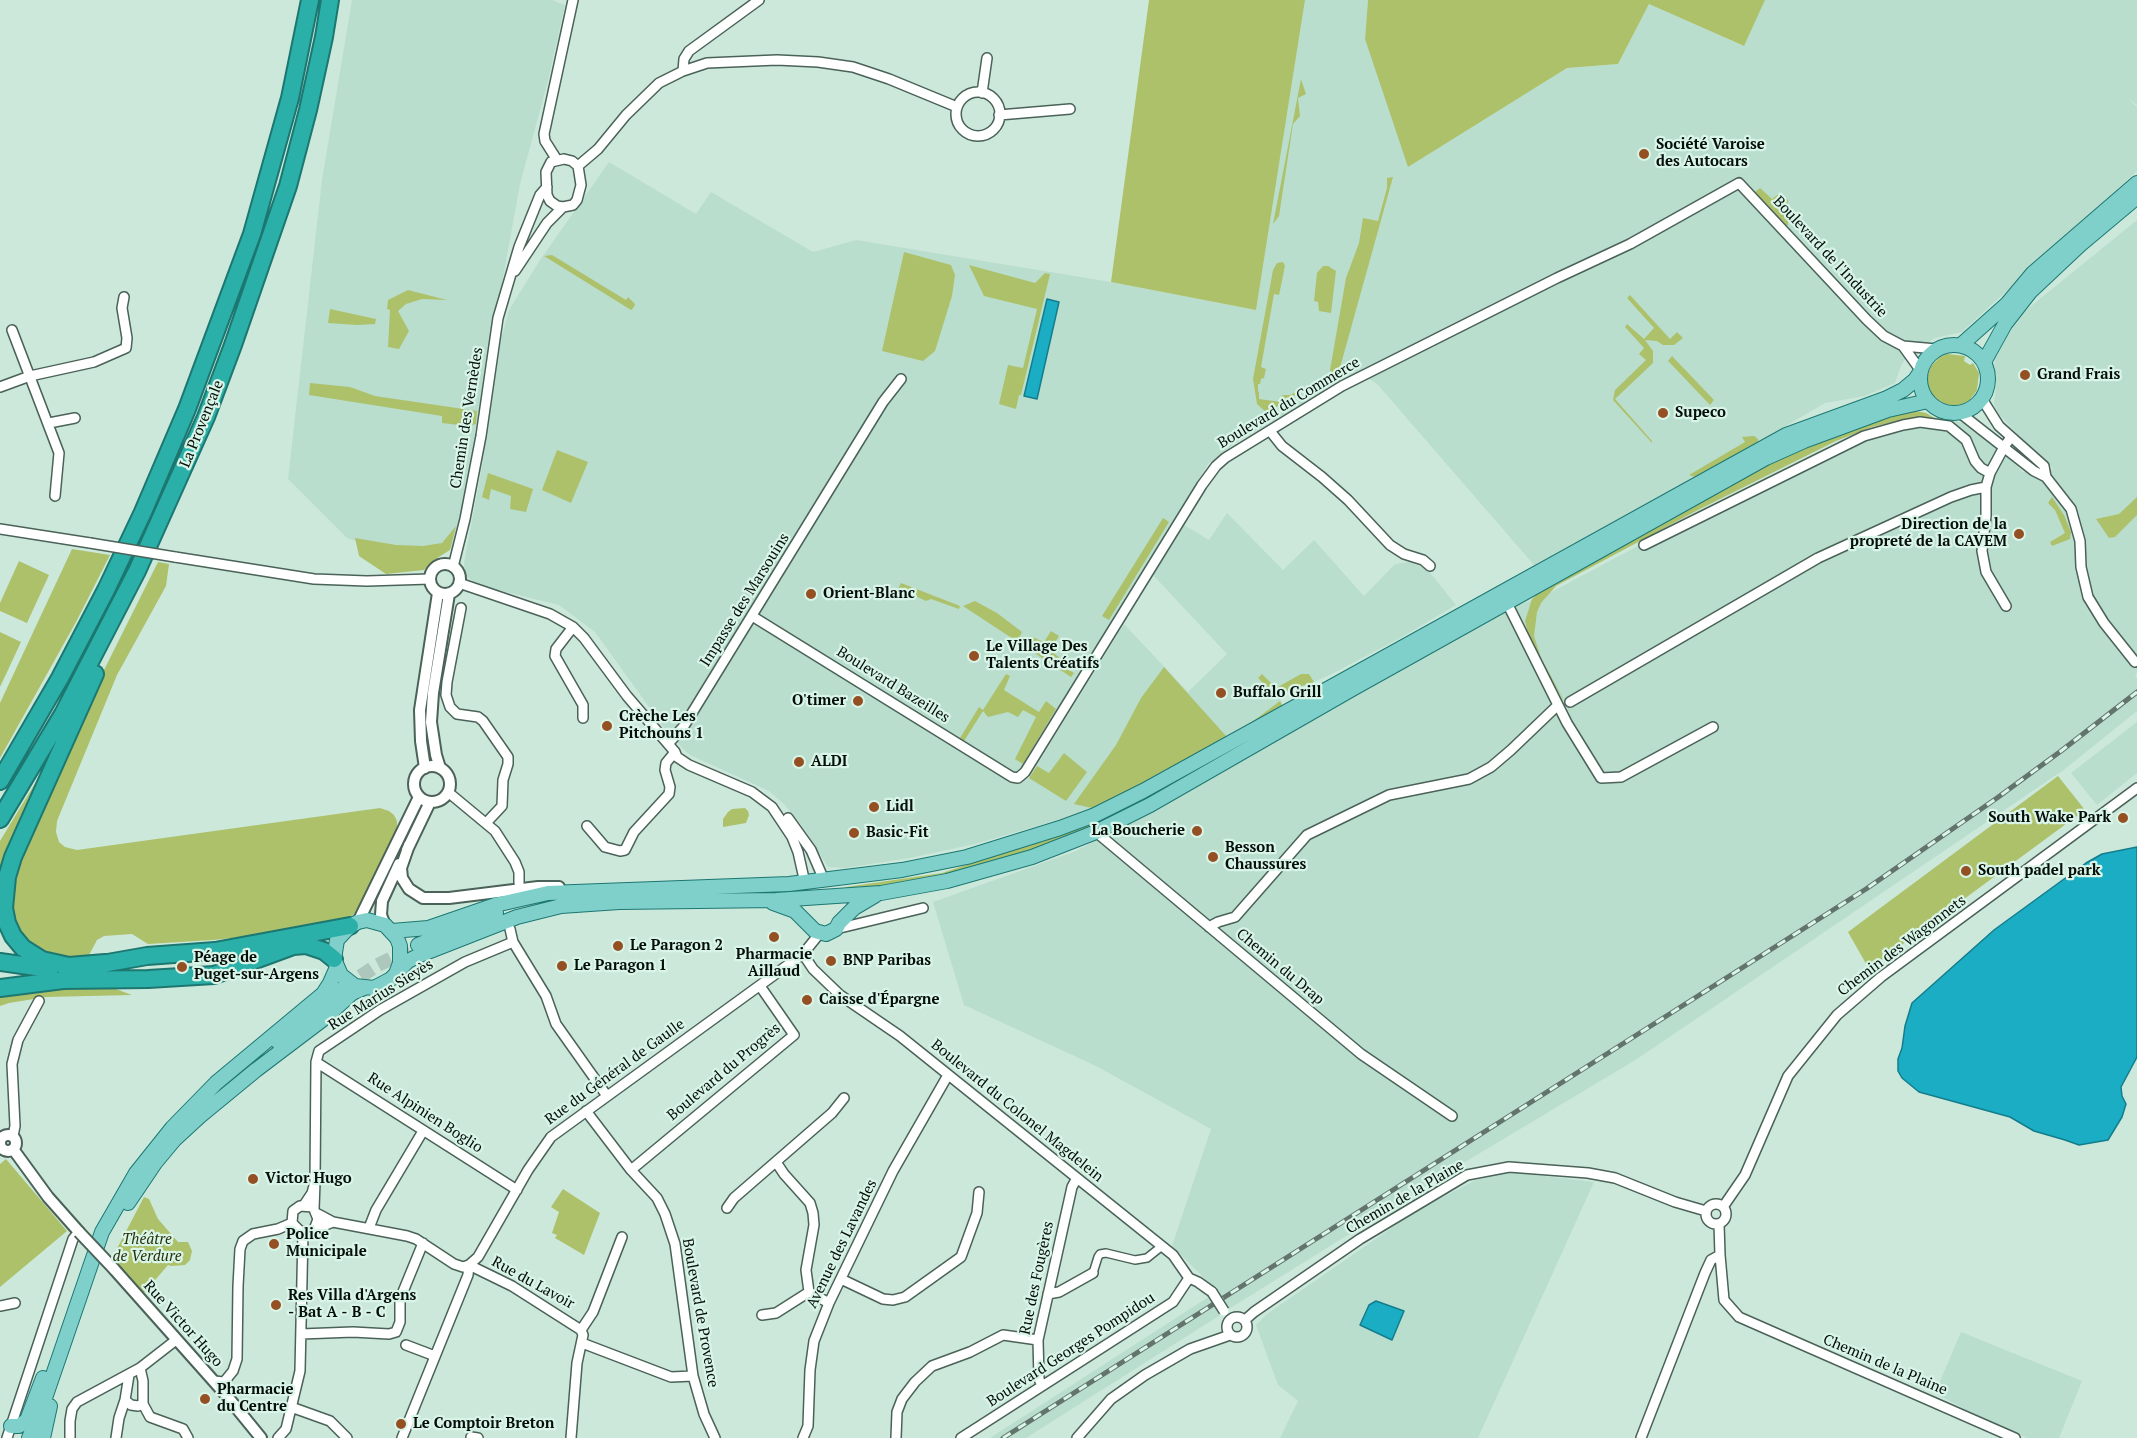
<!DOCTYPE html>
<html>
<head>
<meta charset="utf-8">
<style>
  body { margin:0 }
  canvas { display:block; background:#cce8db }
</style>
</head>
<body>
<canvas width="2137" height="1438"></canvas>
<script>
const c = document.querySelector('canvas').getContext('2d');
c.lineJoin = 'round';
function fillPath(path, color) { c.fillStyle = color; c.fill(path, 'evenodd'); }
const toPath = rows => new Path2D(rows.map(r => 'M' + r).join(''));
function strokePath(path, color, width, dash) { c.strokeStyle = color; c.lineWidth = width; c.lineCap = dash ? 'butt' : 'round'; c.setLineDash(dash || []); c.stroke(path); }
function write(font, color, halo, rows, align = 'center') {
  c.font = font + ' "PT Serif",serif'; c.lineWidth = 4.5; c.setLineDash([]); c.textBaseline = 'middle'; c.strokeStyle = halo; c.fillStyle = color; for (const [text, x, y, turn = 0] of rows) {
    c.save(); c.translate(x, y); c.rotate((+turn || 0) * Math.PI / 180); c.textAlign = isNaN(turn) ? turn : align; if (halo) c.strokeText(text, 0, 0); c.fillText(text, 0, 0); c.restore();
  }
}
const built = toPath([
  [352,0,552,0,565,5,547,85,520,184,454,548,427,555,401,556,347,538,288,479,322,180],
  [1305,0,1368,0,1365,39,1409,166,1567,68,1618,64,1649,4,1743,46,1765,0,2137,0,2137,105,2128,98,2137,107,2137,171,1962,332,1935,338,1907,356,1901,366,1895,383,1865,396,1825,403,1762,440,1534,565,1378,385,1359,371,1234,444,1208,464,1019,771,1029,778,1124,624,1188,692,1227,654,1153,575,1184,525,1209,540,1227,513,1283,570,1314,540,1364,596,1395,564,1409,562,1427,569,1456,605,1402,637,1330,675,1305,686,1279,695,1283,707,1096,809,975,844,910,858,845,868,828,867,801,825,784,804,769,791,690,755,683,749,662,725,595,632,559,605,481,586,465,576,464,563,482,467,500,343,509,310,540,260,609,162,696,214,711,192,813,252,856,240,1111,282,1256,310],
  [2137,220,2137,673,2135,675,2137,678,2137,711,2065,769,1637,1059,1460,1165,1229,1309,1217,1291,1172,1246,1211,1129,1096,1066,964,1005,933,902,1076,851,1187,792,1503,612,1555,590,1685,521,1865,431,1891,423,1938,417,1967,424,1995,445,2023,472,2054,469,2031,449,1998,413,1994,404,1996,386,1994,359,2001,342,2025,311],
  [2137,722,2137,773,2097,805,2071,773],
  [1511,1172,1594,1182,1478,1438,1280,1438,1298,1401,1278,1385,1256,1325,1267,1314,1419,1209,1476,1180],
  [1210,1296,1222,1314,1026,1438,990,1438],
  [1961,1332,2082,1381,2059,1438,2027,1438,1981,1418,1935,1393]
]);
const green = toPath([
  [1149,0,1305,0,1256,310,1111,282],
  [1368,0,1765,0,1744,46,1649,4,1618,64,1567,68,1408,167,1365,39],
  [1301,79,1306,94,1298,98,1300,116,1293,124,1279,216,1273,224],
  [1393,177,1336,382,1330,370,1346,278,1359,243,1363,218,1378,221,1387,188,1387,178],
  [1760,188,1772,199,1780,193,1788,200,1788,225,1786,226,1755,192],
  [904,252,951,265,955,275,952,296,935,351,923,361,882,351],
  [552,255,626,300,628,297,635,304,634,307,631,310,544,256],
  [1283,262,1285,266,1279,295,1274,294,1261,367,1266,369,1264,378,1261,379,1260,384,1258,384,1258,391,1259,392,1259,399,1281,402,1282,395,1290,395,1298,391,1297,394,1267,413,1257,404,1253,379,1273,270,1277,263],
  [969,265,1035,283,1045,273,1050,274,1021,395,1019,395,1016,409,999,404,1008,365,1023,368,1037,309,984,296],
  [1323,266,1328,266,1336,271,1331,313,1319,311,1318,302,1314,301,1317,273],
  [408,290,447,300,422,299,406,304,398,311,409,331,399,349,388,347,390,310,387,309,388,300],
  [1630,295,1670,339,1677,332,1683,338,1674,345,1663,345,1657,341,1645,340,1653,351,1653,363,1615,399,1652,441,1652,443,1613,400,1615,390,1646,360,1639,354,1644,348,1625,327,1627,324,1644,339,1654,328,1627,298],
  [330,309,376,319,375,324,357,325,328,323],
  [1947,354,1965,356,1964,361,1970,365,1973,363,1979,373,1977,390,1969,401,1962,405,1944,405,1937,401,1933,397,1927,384,1927,378,1931,366,1940,357],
  [1672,356,1714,400,1710,405,1672,365,1668,361],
  [310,383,350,387,375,396,477,411,476,424,468,426,442,423,442,416,309,395],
  [1916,411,1926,413,1936,419,1893,422,1872,427,1836,441,1698,510,1556,586,1541,603,1537,612,1534,636,1541,658,1572,715,1530,642,1525,621,1532,599,1541,590,1780,458,1890,417],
  [1754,436,1758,439,1758,442,1695,477,1689,475,1745,442,1742,437],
  [557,450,588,462,571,503,542,490],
  [488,473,533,489,526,512,510,509,511,496,491,489,489,500,482,497],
  [2052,497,2064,515,2071,532,2070,539,2052,546,2050,542,2065,533,2055,510,2048,503],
  [2137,497,2137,515,2115,537,2109,538,2096,519,2119,514],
  [1163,518,1169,522,1109,620,1102,616],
  [456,526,450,550,434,560,424,570,386,574,359,556,355,538,396,545,423,546,442,543],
  [72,549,110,555,76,622,0,758,0,703],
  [19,561,49,575,27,623,0,611,0,603],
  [158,562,169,564,166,586,117,675,57,821,56,832,59,842,65,847,77,850,380,808,389,811,394,815,397,821,397,833,362,903,353,915,345,919,242,937,213,940,148,944,132,934,104,936,97,940,88,957,58,959,28,946,14,923,10,889,25,842,94,690],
  [901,583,960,606,959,609,931,599,926,601,905,591,893,599],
  [975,601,997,613,1022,632,1020,636,1027,641,1030,636,1044,642,1051,631,1059,636,1050,650,1061,659,1060,665,1074,673,1071,677,963,606],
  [0,632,21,642,0,687],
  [1164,667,1227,737,1252,722,1280,701,1283,707,1177,768,1096,809,1074,804,1116,745,1141,698],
  [1006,674,1010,676,1004,690,1039,712,1046,701,1056,709,1023,764,1015,759,1036,717,1023,710,1018,717,1008,712,988,717,983,711,964,741,960,738,979,707,983,710],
  [1262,674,1276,688,1301,674,1309,674,1314,682,1275,695,1258,678],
  [1064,753,1087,772,1066,801,1029,778,1037,766,1049,773],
  [1209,763,1159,793,1083,831,1029,852,987,865,932,878,890,885,843,890,846,887,942,873,1050,837,1117,812],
  [45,767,0,890,0,841],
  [2058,776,2085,810,1869,969,1848,932],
  [745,808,748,811,749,815,746,823,723,827,723,819,728,812,732,809],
  [93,985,113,988,132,995,46,997,9,1003,0,1006,0,994],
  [6,1159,67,1231,0,1287,0,1164],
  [563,1189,600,1213,584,1255,555,1238,557,1235,552,1233,559,1212,551,1207],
  [144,1197,149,1199,158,1219,178,1242,188,1242,192,1251,190,1260,185,1265,171,1266,168,1265,144,1293,112,1258]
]);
const water = toPath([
  [1047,299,1059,302,1037,399,1024,396,1047,299],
  [2137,847,2137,1057,2121,1087,2122,1096,2126,1104,2122,1117,2108,1140,2079,1145,2065,1140,2034,1131,2010,1117,1919,1092,1902,1078,1898,1071,1898,1059,1902,1048,1905,1026,1912,1003,1994,930,2086,863,2102,854,2137,847],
  [1376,1301,1404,1311,1392,1340,1360,1325,1369,1305,1376,1301]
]);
const primaryTunnel = toPath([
  [343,988,376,966,418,945]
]);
const pedestrian = toPath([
  [1093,1273,1098,1257,1100,1254,1106,1253,1135,1260,1147,1258,1162,1246]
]);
const minor = toPath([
  [683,71,684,59,689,51,759,0],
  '956 114a22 22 0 1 1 44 0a22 22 0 1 1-44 0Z',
  [982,93,987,58],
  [999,115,1070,109],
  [564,159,572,161,578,166,581,185,577,200,573,205,563,207,557,206,550,201,547,195,546,172,551,162,564,159],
  [557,160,545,141,544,134,573,0],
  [578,166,598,149,626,115,659,83,683,71,707,63,777,60,818,62,853,67,889,79,957,107],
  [515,271,547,223,563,207],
  [12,330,59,453,55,496],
  [1903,346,1936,349],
  [0,387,30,376,94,362,126,348,127,338,122,308,124,297],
  [1982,399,1999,426,2044,466,2046,477,2071,509,2080,541,2081,567,2088,597,2104,623,2135,662],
  [1960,413,2034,471,2046,477],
  [49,423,75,418],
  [1270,431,1282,446,1322,477,1348,500,1390,545,1404,554,1423,560,1430,566],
  [1986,487,1986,516,1982,551,1986,572,2006,606],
  [0,529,90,543],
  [1644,545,1864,436,1903,425,1920,422,1949,426,1966,440,1975,461,1981,468,1990,473],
  [175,557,314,579,367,581,430,579],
  [453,567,465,519,481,436,498,318,519,247,540,195,547,187],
  [459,583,550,614,573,627,584,638,627,696,675,752,677,757,689,765,752,792,772,807,792,837,798,852,805,883],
  [1507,603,1567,723,1601,778,1621,777,1713,727],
  [461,608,447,682,446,695,450,707,457,714,478,717,483,721,508,757,508,764,503,780,502,806,487,822],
  [752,616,1012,777,1018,778,1025,772,1202,485,1216,466,1225,458,1342,386,1557,278,1630,244,1739,183,1867,320,1884,336,1903,346,1921,371],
  [573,627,556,649,555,656,583,705,583,718],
  [1570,702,1818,558,1951,497,1971,490,1986,487,1990,473,2004,447,2011,437],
  [668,744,684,726,883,402,901,379],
  [448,792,495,831,515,862,519,872,519,883],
  [788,818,811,850,824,880],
  [587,826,605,847,620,851,625,850,634,832,669,794,670,787,665,770,666,763,675,752],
  [1096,832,1361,1054,1452,1116],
  [1209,927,1218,922,1235,917,1307,835,1389,795,1469,779,1491,767,1511,750,1558,705],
  [510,929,513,942,546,996,556,1024,607,1096],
  [836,929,923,908],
  [803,954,813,969,840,995,900,1036,1173,1255,1189,1278,1198,1282,1212,1292],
  [316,1062,517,1190],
  [586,1111,631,1170,657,1198,665,1214,675,1244,693,1376,704,1414,715,1438],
  [13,1136,15,1126,12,1064,18,1040,39,1001],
  [0,1144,0,1143],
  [776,1162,784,1174,810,1203,813,1213,814,1225,806,1270,809,1292,829,1303],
  [631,1170,794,1035,760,986],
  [315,1182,316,1062,319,1051,380,1010,465,962,513,942],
  '1706 1214a10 10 0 1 1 20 0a10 10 0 1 1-20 0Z',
  [304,1205,312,1193,315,1182,314,1209],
  [1723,1207,1745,1175,1788,1076,1837,1015,1881,977,2137,788],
  [727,1208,734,1198,832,1113,844,1098],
  [318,1214,333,1222,407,1236,416,1239,454,1264,463,1267,469,1265,512,1286,581,1330],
  [315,1227,318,1219,313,1207,300,1206,293,1211,292,1223,300,1231,308,1232,333,1222],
  [369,1228,376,1210,423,1131],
  [1720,1255,1724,1300,1739,1317,2015,1438],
  [841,1279,883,1299,893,1300,905,1297,961,1257,977,1213,979,1192],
  [1048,1294,1059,1292,1093,1273],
  [0,1306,15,1303],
  [762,1315,776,1313,809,1292],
  '1227 1327a10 10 0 1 1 20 0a10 10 0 1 1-20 0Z',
  [1245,1320,1254,1312,1360,1239,1467,1175,1509,1167,1588,1173,1615,1178,1675,1202,1706,1211],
  [301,1334,353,1332,389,1334,396,1332,400,1322,400,1299,423,1243],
  [582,1343,671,1377,693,1376],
  [406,1345,435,1356],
  [140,1368,143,1381,143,1404,150,1417,183,1429,188,1438],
  [129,1375,125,1400,131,1405,138,1406,143,1404],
  [214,1381,224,1382,233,1371,237,1359,238,1286,240,1249,243,1241,253,1234,278,1229,292,1223],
  [1042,1386,1039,1379,1038,1340,1072,1187,1077,1178],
  [291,1407,330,1421,347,1438],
  [471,1437,478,1438],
  [7,1438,73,1239,79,1232],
  [70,1438,70,1421,72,1409,77,1402,140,1368,176,1340],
  [116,1438,119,1418,125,1400],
  [278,1438,286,1429,300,1371,303,1232],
  [402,1438,468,1275,469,1265,478,1257,528,1170,551,1137,803,954,820,933],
  [571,1438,577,1363,583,1335,581,1330,593,1312,622,1237],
  [803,1438,808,1426,810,1370,814,1341,829,1303,893,1171,948,1075],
  [896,1438,897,1412,902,1399,915,1382,932,1366,970,1352,1003,1335,1038,1340],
  [961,1438,1173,1302,1189,1278],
  [1077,1438,1111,1399,1145,1375,1190,1349,1230,1335],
  [1641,1438,1705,1273,1711,1260,1720,1255,1719,1224]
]);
const tertiary = toPath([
  '430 579a15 15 0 1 1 30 0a15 15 0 1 1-30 0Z',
  '414 784a18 18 0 1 1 36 0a18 18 0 1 1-36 0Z',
  [425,768,421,741,420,710,438,593],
  [440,768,436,755,431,722,433,693,449,594],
  [409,845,401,868,402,878,409,889,423,898,449,898,538,887,559,887],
  [407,850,430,802],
  [358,922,419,797],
  [385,925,381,915,382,901,399,864],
  '0 1143a8 8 0 1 1 16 0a8 8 0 1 1-16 0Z',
  [13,1149,48,1197,79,1232],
  [114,1269,226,1395,261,1438]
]);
const primary = toPath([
  '1920 379a34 34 0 1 1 68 0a34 34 0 1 1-68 0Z',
  [1961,345,2007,304,2033,273,2137,183],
  [1984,362,2005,324,2030,292,2080,245,2137,197],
  [773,903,795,911,815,931,826,934,836,929,839,923,854,908,876,895],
  [392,931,428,928,495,905,548,893,789,884,902,870,967,857,1060,828,1095,815,1143,791,1786,435,1887,398,1903,390,1915,380,1921,371],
  [418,945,496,913],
  [397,971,400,963,400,946,397,938,385,925,367,920,358,922,350,926,337,940,334,959,341,975,355,986,374,988,391,979,408,961,420,955,517,917,561,906,619,902,776,900,881,893,947,881,1032,857,1096,832,1150,805,1354,688,1766,458,1804,441,1888,410,1928,401],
  [278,1042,343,988],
  [128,1203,155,1163,175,1139,200,1116,256,1070,326,1017,352,993,364,988],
  [11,1426,19,1426,27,1420,43,1378],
  [29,1438,43,1404,102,1232,136,1173,172,1128,216,1083,323,994,330,983,337,967],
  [43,1438,50,1406]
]);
const motorway = toPath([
  [95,674,13,857,7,877,4,908,7,923,13,936,23,948,42,960,69,966,105,963],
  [0,781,60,678,106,590,143,512,187,409,252,234,290,98,310,0],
  [0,819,63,714,137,571,206,417,233,345,288,186,308,110,324,37,330,0],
  [0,962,50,969],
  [96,965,147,956,215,951,350,926],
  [0,988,63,980,148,979,214,975,293,946,306,945,324,951,334,959]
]);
const rail = toPath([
  [1003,1438,1866,889,1997,798,2061,751,2137,692]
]);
const minorBridge = toPath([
  [90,543,175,557],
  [1212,1292,1224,1311]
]);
const tertiaryBridge = toPath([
  [79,1232,114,1269]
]);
const markers = [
  [1644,154,6,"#945022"],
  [2025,375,6,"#945022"],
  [1663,413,6,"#945022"],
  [2019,534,6,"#945022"],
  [811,594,6,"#945022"],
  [974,656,6,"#945022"],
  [1221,693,6,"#945022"],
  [858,701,6,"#945022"],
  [607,726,6,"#945022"],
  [799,762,6,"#945022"],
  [874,807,6,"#945022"],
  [2123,818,6,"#945022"],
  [1197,831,6,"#945022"],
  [854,833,6,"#945022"],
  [1213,857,6,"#945022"],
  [1966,871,6,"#945022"],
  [774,937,6,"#945022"],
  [618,946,6,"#945022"],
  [831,961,6,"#945022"],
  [562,966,6,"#945022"],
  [182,967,6,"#945022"],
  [807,1000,6,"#945022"],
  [253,1179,6,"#945022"],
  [274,1244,6,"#945022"],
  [276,1305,6,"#945022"],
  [205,1399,6,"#945022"],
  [401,1424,6,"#945022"]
];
const poiNames = [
  ["Société Varoise",1656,145],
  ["des Autocars",1656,162],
  ["Grand Frais",2037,375],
  ["Supeco",1675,413],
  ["Direction de la",2007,525,"right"],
  ["propreté de la CAVEM",2007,542,"right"],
  ["Orient-Blanc",823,594],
  ["Le Village Des",986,647],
  ["Talents Créatifs",986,664],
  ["Buffalo Grill",1233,693],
  ["O'timer",846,701,"right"],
  ["Crèche Les",619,717],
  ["Pitchouns 1",619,734],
  ["ALDI",811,762],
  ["Lidl",886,807],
  ["South Wake Park",2111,818,"right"],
  ["La Boucherie",1185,831,"right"],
  ["Basic-Fit",866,833],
  ["Besson",1225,848],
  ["Chaussures",1225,865],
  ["South padel park",1978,871],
  ["Le Paragon 2",630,946],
  ["Pharmacie",774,955,"center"],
  ["Aillaud",774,972,"center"],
  ["Péage de",194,958],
  ["Puget-sur-Argens",194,975],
  ["BNP Paribas",843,961],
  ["Le Paragon 1",574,966],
  ["Caisse d'Épargne",819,1000],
  ["Victor Hugo",265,1179],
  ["Police",286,1235],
  ["Municipale",286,1252],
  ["Res Villa d'Argens",288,1296],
  ["- Bat A - B - C",288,1313],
  ["Pharmacie",217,1390],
  ["du Centre",217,1407],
  ["Le Comptoir Breton",413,1424]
];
const streetNames = [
  ["Boulevard de l'Industrie",1830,257,47],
  ["Boulevard du Commerce",1289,403,-31],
  ["Chemin des Vernèdes",467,418,-81],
  ["La Provençale",202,424,-68],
  ["Impasse des Marsouins",745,600,-58],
  ["Boulevard Bazeilles",893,685,32],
  ["Chemin des Wagonnets",1902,946,-37],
  ["Chemin du Drap",1280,967,40],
  ["Rue Marius Sieyès",381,995,-32],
  ["Rue du Général de Gaulle",615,1072,-36],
  ["Boulevard du Progrès",724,1072,-40],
  ["Boulevard du Colonel Magdelein",1017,1111,39],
  ["Rue Alpinien Boglio",425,1113,33],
  ["Chemin de la Plaine",1405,1197,-30],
  ["Avenue des Lavandes",842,1244,-64],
  ["Rue des Fougères",1037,1278,-78],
  ["Rue du Lavoir",533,1283,29],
  ["Boulevard de Provence",700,1313,80],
  ["Rue Victor Hugo",183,1324,48],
  ["Boulevard Georges Pompidou",1071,1350,-33],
  ["Chemin de la Plaine",1885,1365,23]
];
const parkNames = [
  ["Théâtre",147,1240],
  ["de Verdure",147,1257]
];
fillPath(built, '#badece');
fillPath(green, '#adc16b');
fillPath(water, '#1aadc4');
strokePath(water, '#147d8c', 1.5);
strokePath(primaryTunnel, '#aec7bc', 14, [14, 7]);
strokePath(pedestrian, '#4a6257', 10);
strokePath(minor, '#4a6257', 12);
strokePath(tertiary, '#4a6257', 14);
strokePath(primary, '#1d7771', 16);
strokePath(motorway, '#1d7771', 20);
strokePath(pedestrian, '#fff', 7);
strokePath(minor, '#fff', 9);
strokePath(tertiary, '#fff', 10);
strokePath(primary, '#7fd0cb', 14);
strokePath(motorway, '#2ab0a8', 16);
strokePath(rail, '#62746c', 5);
strokePath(rail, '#d9f5e8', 3, [9]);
strokePath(minorBridge, '#4a6257', 12, []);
strokePath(tertiaryBridge, '#4a6257', 14, []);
strokePath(minorBridge, '#fff', 9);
strokePath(tertiaryBridge, '#fff', 10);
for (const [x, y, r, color] of markers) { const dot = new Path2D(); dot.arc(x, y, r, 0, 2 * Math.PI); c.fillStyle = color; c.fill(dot); strokePath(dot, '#d9f5e8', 2); }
write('bold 15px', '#050e0a', '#d9f5e8', poiNames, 'left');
write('15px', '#050e0a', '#d9f5e8', streetNames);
write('italic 15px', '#272f09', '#d9f5e8', parkNames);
</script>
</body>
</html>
